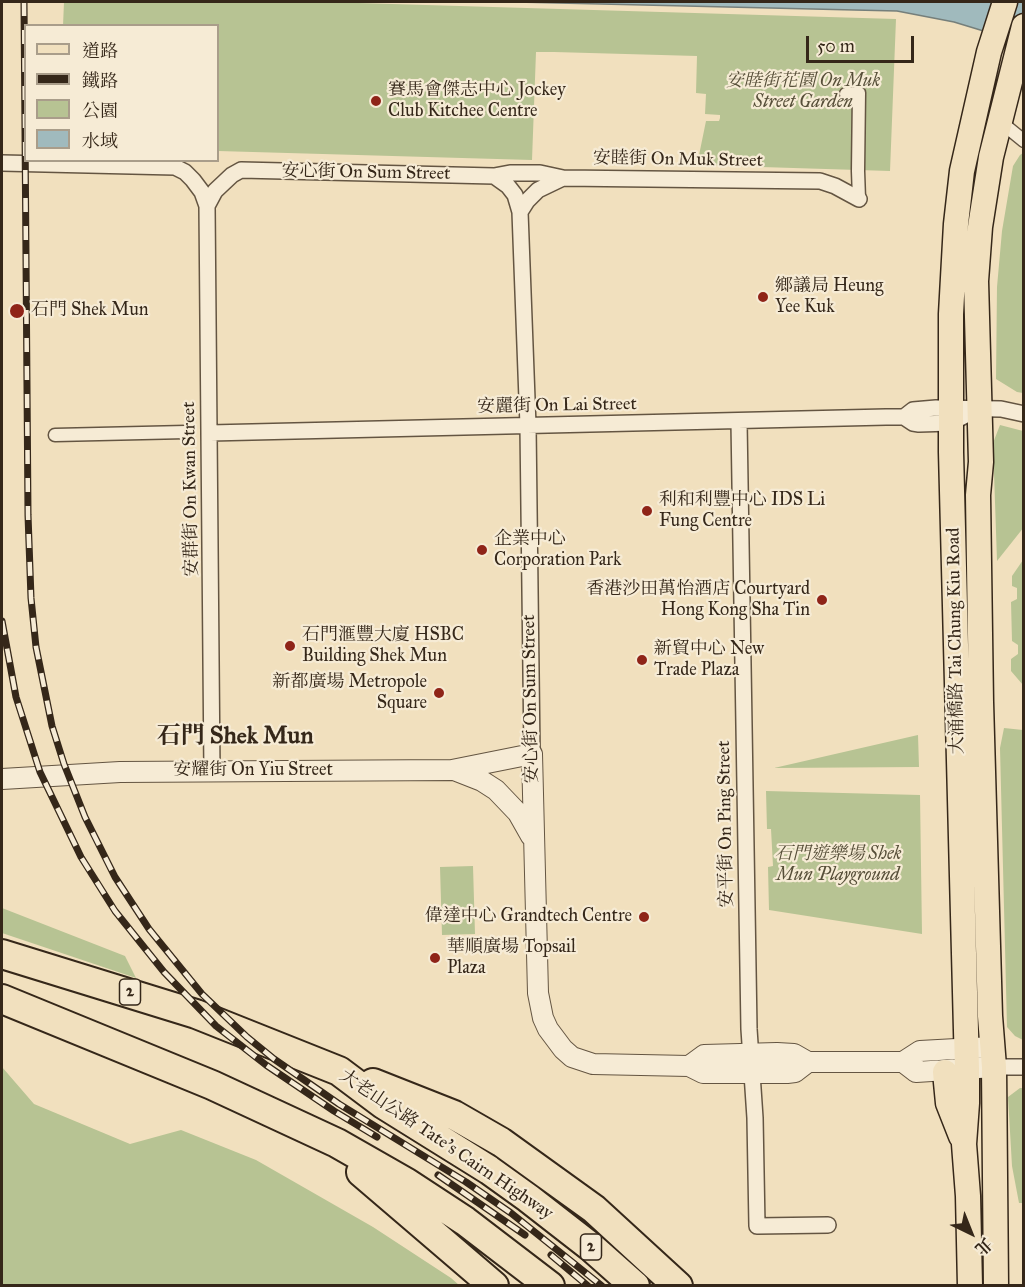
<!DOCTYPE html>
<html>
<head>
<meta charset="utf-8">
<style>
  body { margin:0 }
  #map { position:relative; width:1025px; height:1287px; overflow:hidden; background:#f1e0be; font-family:"IM FELL Great Primer","Noto Serif TC",serif }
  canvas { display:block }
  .frame { position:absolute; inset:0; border:3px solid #352719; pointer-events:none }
  .legend { position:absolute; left:24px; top:24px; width:195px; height:138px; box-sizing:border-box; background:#f6ebd5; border:2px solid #a99d8a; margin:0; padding:8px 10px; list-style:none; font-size:18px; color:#352719 }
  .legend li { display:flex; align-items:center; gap:12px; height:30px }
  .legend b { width:30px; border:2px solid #a99d8a }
  .north { position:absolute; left:941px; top:1203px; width:60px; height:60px; -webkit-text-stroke:4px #f6ebd5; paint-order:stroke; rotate:137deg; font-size:16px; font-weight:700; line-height:24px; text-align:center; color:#352719 }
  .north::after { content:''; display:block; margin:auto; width:21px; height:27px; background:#352719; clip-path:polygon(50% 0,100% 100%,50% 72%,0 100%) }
  .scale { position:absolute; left:806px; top:36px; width:108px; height:27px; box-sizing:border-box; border:3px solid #352719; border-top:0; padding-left:8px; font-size:18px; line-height:21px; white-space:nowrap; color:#352719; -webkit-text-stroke:4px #f6ebd5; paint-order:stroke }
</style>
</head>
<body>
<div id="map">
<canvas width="1025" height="1287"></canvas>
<div class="frame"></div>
<ul class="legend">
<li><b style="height:8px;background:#f1e0be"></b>道路</li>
<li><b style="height:8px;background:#352719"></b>鐵路</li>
<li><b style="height:16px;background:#b7c393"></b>公園</li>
<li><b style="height:16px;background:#a0babd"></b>水域</li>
</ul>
<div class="north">北</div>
<div class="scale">50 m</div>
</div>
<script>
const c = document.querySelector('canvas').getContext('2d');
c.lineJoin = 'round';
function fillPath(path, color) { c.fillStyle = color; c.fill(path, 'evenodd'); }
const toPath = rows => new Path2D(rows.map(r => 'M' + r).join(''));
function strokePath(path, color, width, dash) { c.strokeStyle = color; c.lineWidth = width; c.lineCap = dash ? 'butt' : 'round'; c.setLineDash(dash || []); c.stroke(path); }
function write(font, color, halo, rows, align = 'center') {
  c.font = font + ' "IM FELL Great Primer","Noto Serif TC",serif'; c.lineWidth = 4.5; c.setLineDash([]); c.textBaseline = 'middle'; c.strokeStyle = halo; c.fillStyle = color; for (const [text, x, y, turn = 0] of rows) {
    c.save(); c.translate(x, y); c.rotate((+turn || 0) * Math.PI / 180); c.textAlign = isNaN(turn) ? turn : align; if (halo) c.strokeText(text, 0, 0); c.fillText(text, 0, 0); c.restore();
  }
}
const green = toPath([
  [64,2,325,2,896,19,890,171,697,165,706,121,719,121,720,118,720,115,705,114,706,94,696,93,697,56,554,52,536,52,532,160,218,151,218,26,63,26],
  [1023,153,1024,153,1023,393,1017,392,996,379,997,287,1002,231,1013,166,1020,155],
  [1000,425,1023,431,1024,527,997,561,993,443],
  [1023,560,1023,685,1011,671,1011,659,1018,654,1018,645,1012,641,1011,602,1017,599,1017,588,1012,586,1012,576],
  [1004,728,1023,730,1023,1040,1015,1036,1007,1027,1000,748],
  [918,735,919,767,774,768],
  [766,791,920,795,922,934,769,910,768,867,773,866,771,829,767,829],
  [473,866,475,934,442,935,440,867],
  [2,908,125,956,136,978,2,933],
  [2,1067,34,1104,130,1144,181,1130,256,1160,373,1227,451,1278,459,1285,2,1285],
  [1020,1088,1023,1088,1023,1203,1019,1203,1012,1166,1008,1097]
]);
const water = toPath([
  [516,2,1023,2,1023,43,954,22,897,11,516,2]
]);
const pedestrian = toPath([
  [846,94,859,93,858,171,859,199],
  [997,126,1008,128,1024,141],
  [55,435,186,432]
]);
const minor = toPath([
  [2,163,175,167,185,172,193,180,202,192,207,206,212,772],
  [494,176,510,173,540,173,563,178,820,181,835,186,859,199],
  [207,206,215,191,232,175,241,170,494,176,508,186,515,195,520,212,528,426,532,754],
  [520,212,527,201,538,190,563,178],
  [904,417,913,410,936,408,1001,409,1024,414],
  [739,422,749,1029,755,1118,757,1226,828,1225],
  [210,433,886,417,904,417,913,423,919,424,951,423,979,408],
  [994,1067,1024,1067]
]);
const tertiary = toPath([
  [454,770,482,781,496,790,518,813,531,836],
  [2,779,120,772,452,770,532,754,538,993,543,1018,548,1029,563,1049,572,1057,593,1064,689,1066,703,1073,787,1073,795,1072,808,1062],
  [903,1062,916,1072,994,1067],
  [689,1066,704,1055,777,1053,794,1054,808,1062,903,1062,920,1051,993,1047]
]);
const primary = toPath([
  [945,1072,948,1103,961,1136],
  [970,1286,968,1196,964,1144,967,1103,967,1069,951,452,951,314,956,224,962,171,989,52,1005,2],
  [996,1286,994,1067,990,1016,981,702,978,495,981,462,976,281,980,227,991,157,1024,26]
]);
const motorway = toPath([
  [2,954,196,1014,339,1071,383,1104,489,1170,528,1198,591,1247,635,1286],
  [2,999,212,1085,337,1143,407,1183,465,1221,550,1286],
  [373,1083,454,1115,501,1142,594,1209,678,1286],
  [361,1172,494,1286]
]);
const rail = toPath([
  [24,2,28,515,31,598,36,647,52,726,64,764,85,817,115,877,149,929,202,994,247,1037,274,1059,339,1104,466,1182,511,1213,602,1286],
  [2,621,16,697,40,772,81,857,115,911,164,972,216,1026,266,1065,334,1111,377,1137],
  [438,1175,525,1235],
  [551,1255,588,1286]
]);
const markers = [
  [376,101,6,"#8f2418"],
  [763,297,6,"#8f2418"],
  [17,311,8,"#8f2418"],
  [647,511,6,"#8f2418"],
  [482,550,6,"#8f2418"],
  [822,600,6,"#8f2418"],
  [290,646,6,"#8f2418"],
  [642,660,6,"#8f2418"],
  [439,693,6,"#8f2418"],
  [644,917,6,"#8f2418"],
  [435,958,6,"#8f2418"]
];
const shields = [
  [130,992,21],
  [591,1247,21]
];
const shieldNames = [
  ["2",130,992],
  ["2",591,1247]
];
const parkNames = [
  ["安睦街花園 On Muk",803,82],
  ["Street Garden",803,103],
  ["石門遊樂場 Shek",838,855],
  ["Mun Playground",838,876]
];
const poiNames = [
  ["賽馬會傑志中心 Jockey",388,91],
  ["Club Kitchee Centre",388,112],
  ["鄉議局 Heung",775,287],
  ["Yee Kuk",775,308],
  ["石門 Shek Mun",31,311],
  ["利和利豐中心 IDS Li",659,501],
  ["Fung Centre",659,522],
  ["企業中心",494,540],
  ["Corporation Park",494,561],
  ["香港沙田萬怡酒店 Courtyard",810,590,"right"],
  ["Hong Kong Sha Tin",810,611,"right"],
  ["石門滙豐大廈 HSBC",302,636],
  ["Building Shek Mun",302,657],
  ["新貿中心 New",654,650],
  ["Trade Plaza",654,671],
  ["新都廣場 Metropole",427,683,"right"],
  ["Square",427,704,"right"],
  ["偉達中心 Grandtech Centre",632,917,"right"],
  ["華順廣場 Topsail",447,948],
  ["Plaza",447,969]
];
const streetNames = [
  ["安睦街 On Muk Street",678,160,1],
  ["安心街 On Sum Street",366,173,1],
  ["安麗街 On Lai Street",557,406,-1],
  ["安群街 On Kwan Street",191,489,-91],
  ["大涌橋路 Tai Chung Kiu Road",956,641,-91],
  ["安心街 On Sum Street",531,699,-91],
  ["安耀街 On Yiu Street",253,771],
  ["安平街 On Ping Street",726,824,-91],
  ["大老山公路 Tate's Cairn Highway",446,1145,34]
];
const districtNames = [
  ["石門 Shek Mun",235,737]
];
fillPath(green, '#b7c393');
fillPath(water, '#a0babd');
strokePath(water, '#757f7b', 1.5);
strokePath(pedestrian, '#645542', 15);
strokePath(minor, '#645542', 18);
strokePath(tertiary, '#645542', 22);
strokePath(primary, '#352719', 27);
strokePath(motorway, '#352719', 32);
strokePath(pedestrian, '#f6ebd5', 12);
strokePath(minor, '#f6ebd5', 15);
strokePath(tertiary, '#f6ebd5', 20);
strokePath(primary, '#f1e0be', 24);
strokePath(motorway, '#f1e0be', 28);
strokePath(rail, '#352719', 7);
strokePath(rail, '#f6ebd5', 4.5, [14]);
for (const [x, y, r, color] of markers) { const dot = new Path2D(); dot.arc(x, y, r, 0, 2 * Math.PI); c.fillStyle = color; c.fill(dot); strokePath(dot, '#f6ebd5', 2); }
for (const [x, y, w] of shields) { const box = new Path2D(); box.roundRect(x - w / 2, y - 13, w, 26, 4.5); c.fillStyle = '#f6ebd5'; c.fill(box); strokePath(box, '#352719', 1.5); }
write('bold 16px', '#352719', null, shieldNames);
write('italic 18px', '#564e38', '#f6ebd5', parkNames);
write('18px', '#352719', '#f6ebd5', poiNames, 'left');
write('18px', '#352719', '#f6ebd5', streetNames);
write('bold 24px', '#352719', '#f6ebd5', districtNames);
</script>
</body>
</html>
